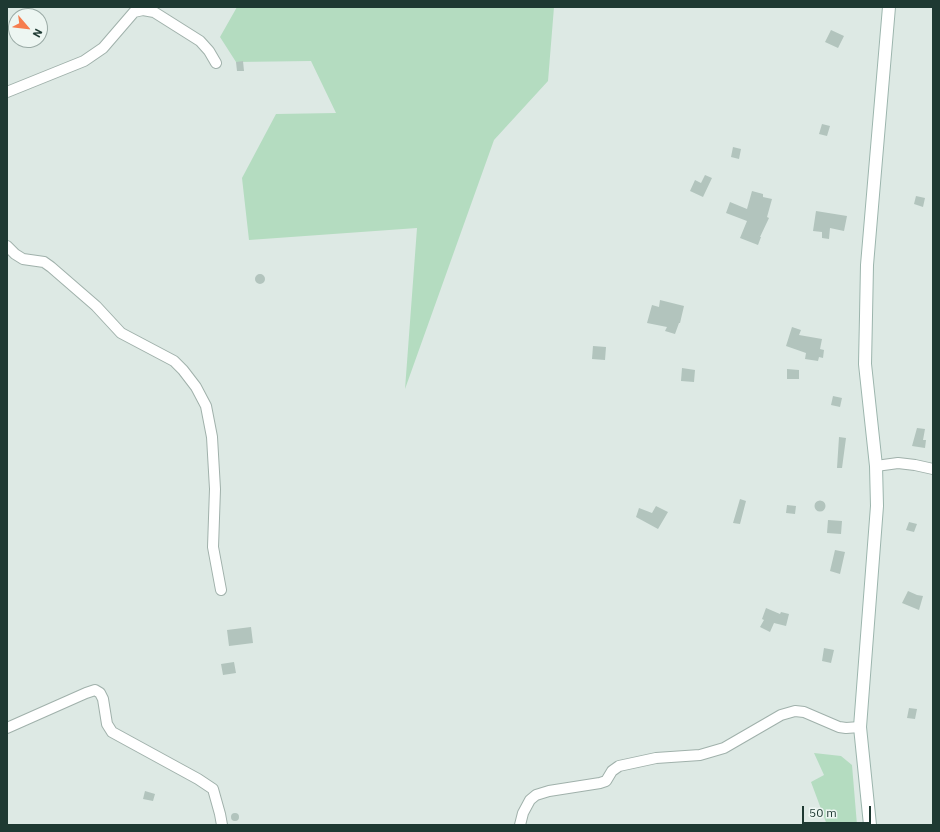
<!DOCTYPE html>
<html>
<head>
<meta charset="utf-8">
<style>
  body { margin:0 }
  #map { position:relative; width:940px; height:832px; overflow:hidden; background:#dde9e4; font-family:"IBM Plex Sans",sans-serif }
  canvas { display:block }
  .frame { position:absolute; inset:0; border:8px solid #1e3932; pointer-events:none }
  .north { position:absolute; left:8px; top:8px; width:40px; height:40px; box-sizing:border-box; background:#edf6f2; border:1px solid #9aaaa5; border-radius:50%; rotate:118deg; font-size:11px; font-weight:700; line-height:16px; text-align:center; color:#1e3932 }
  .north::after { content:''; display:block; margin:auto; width:14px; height:18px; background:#f67d4e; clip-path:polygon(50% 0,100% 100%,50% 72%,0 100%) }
  .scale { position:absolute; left:802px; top:806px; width:69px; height:18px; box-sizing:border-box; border:2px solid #1e3932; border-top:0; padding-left:5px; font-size:12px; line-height:14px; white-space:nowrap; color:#1e3932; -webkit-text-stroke:3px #edf6f2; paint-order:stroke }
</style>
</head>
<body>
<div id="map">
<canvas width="940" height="832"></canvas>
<div class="frame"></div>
<div class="north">N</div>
<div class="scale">50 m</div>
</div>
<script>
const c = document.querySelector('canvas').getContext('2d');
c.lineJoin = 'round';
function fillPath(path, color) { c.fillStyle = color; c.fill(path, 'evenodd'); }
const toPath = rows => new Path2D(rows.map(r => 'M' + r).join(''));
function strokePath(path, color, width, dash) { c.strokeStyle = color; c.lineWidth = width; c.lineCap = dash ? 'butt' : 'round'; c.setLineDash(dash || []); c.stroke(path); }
const green = toPath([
  [237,7,554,7,548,81,494,140,405,389,417,228,249,240,242,178,276,114,336,113,311,61,236,62,220,37],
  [814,753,841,756,852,765,857,825,827,825,811,782,824,775]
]);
const building = toPath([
  [831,30,844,36,838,48,825,42],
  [243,61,244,71,237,71,236,62],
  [822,124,830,126,827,136,819,134],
  [733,147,741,149,739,159,731,157],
  [705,175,712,178,703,197,690,191,695,180,701,183],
  [752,191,763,194,763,197,772,199,767,217,769,218,760,237,761,237,758,245,740,238,747,221,726,213,730,202,747,209],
  [916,196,925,198,923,207,914,204],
  [816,211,847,216,844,231,830,228,829,239,822,238,822,232,813,231],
  '255 279a5 5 0 1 1 10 0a5 5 0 1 1-10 0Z',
  [660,300,684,306,680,323,679,323,675,334,665,331,667,327,647,323,652,305,659,307],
  [792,327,801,330,799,335,822,339,820,349,824,350,823,358,819,357,818,361,805,359,806,353,786,346],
  [593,346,606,347,605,360,592,359],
  [682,368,695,370,694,382,681,381],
  [787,369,799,370,799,379,787,379],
  [833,396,842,398,840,407,831,405],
  [917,428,925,429,923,440,926,440,925,448,912,446],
  [839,437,846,438,842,468,837,468],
  [740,499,746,501,740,524,733,523],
  '814.5 506a5.5 5.5 0 1 1 11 0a5.5 5.5 0 1 1-11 0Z',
  [787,505,796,506,795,514,786,513],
  [656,506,668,512,658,529,636,517,639,508,652,513],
  [828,520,842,521,841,534,827,533],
  [909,522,917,524,914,532,906,530],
  [835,550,845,552,840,574,830,571],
  [908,591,917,595,923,596,919,610,902,603],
  [766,608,780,614,781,612,789,614,786,626,774,623,770,632,760,627,764,620,762,619],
  [251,627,253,643,229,646,227,630],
  [824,648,834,650,831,663,822,661],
  [234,662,236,673,223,675,221,664],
  [909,708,917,709,915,719,907,718],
  [145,791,155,794,153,801,143,799],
  '231 817a4 4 0 1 1 8 0a4 4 0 1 1-8 0Z'
]);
const street = toPath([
  [7,92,84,61,103,48,134,12,143,10,154,12,200,41,209,51,216,63],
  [7,246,15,254,23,259,44,262,51,267,96,306,121,333,174,361,183,370,196,387,206,406,212,437,215,489,213,547,221,590],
  [876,466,898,463,915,465,933,469],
  [7,728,86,693,95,690,100,693,103,699,107,724,112,732,198,779,213,789,220,814,222,825],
  [520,825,523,813,530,800,536,795,549,791,600,783,606,781,612,771,619,766,656,758,700,755,724,748,781,715,795,711,804,712,839,727,846,728,860,727]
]);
const secondary = toPath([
  [870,825,860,727,877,506,876,466,865,364,866,316,867,265,889,7]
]);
fillPath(green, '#b4dcc0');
fillPath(building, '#b2c4bd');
strokePath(street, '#a0b1ab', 12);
strokePath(secondary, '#9cb5ad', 14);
strokePath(street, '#fff', 10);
strokePath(secondary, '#fff', 12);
</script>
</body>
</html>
